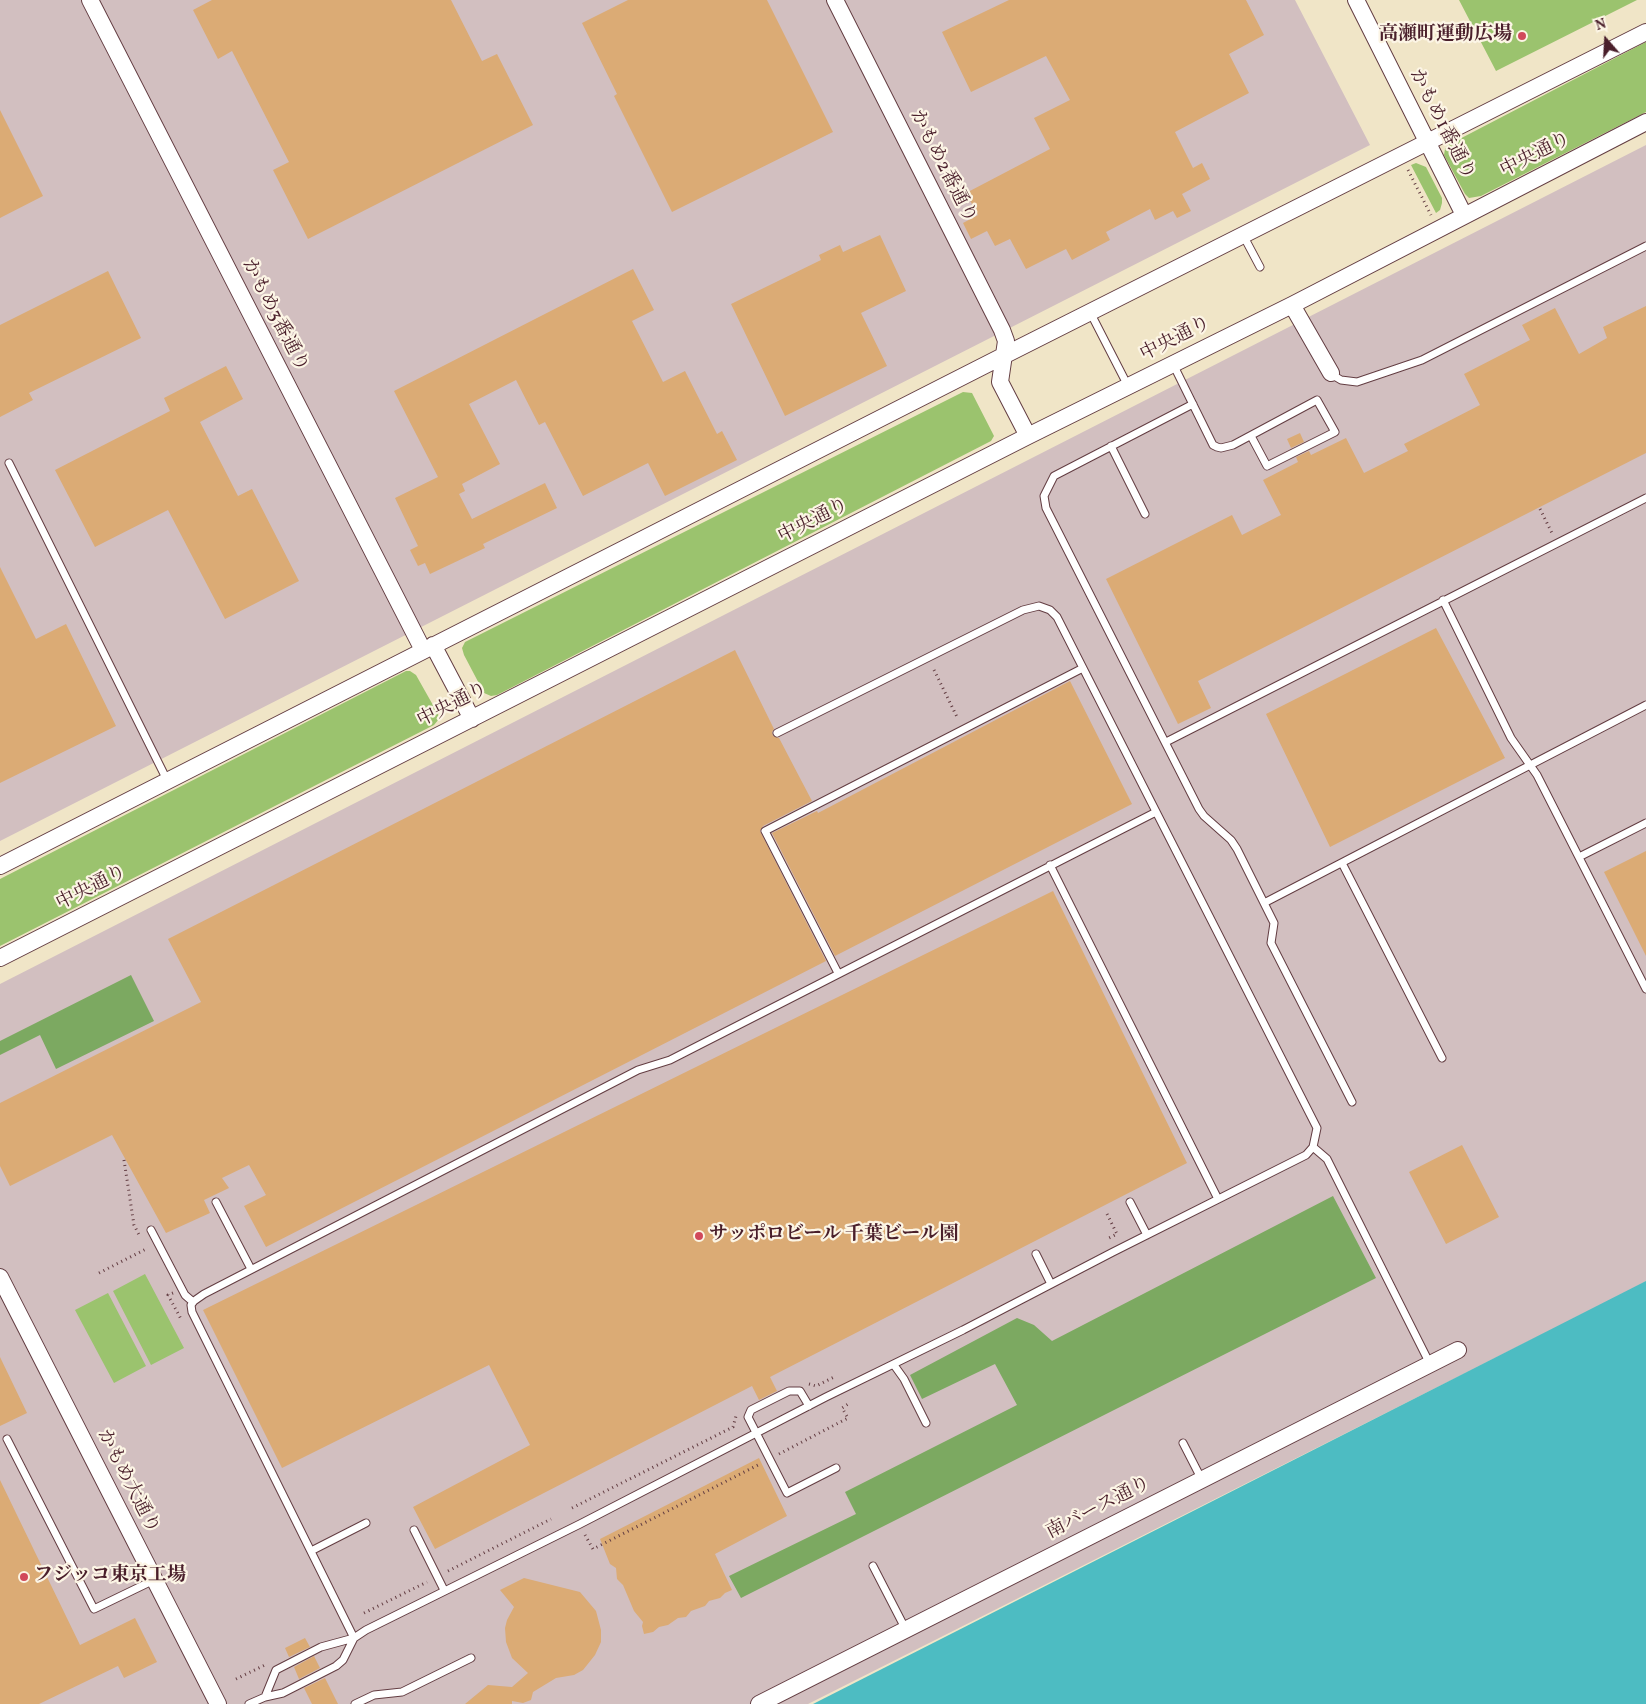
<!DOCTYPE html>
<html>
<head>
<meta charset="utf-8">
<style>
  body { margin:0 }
  #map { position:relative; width:1646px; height:1704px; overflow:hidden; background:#f0e5c7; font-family:Vollkorn,serif }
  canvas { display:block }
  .north { position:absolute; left:1581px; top:15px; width:50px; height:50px; -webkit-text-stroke:4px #fcf5e5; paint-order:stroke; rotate:341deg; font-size:14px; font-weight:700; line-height:20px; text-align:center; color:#4a1f2b }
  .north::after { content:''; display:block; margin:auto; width:18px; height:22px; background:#4a1f2b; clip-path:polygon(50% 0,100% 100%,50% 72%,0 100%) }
</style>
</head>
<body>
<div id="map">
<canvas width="1646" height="1704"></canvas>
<div class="north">N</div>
</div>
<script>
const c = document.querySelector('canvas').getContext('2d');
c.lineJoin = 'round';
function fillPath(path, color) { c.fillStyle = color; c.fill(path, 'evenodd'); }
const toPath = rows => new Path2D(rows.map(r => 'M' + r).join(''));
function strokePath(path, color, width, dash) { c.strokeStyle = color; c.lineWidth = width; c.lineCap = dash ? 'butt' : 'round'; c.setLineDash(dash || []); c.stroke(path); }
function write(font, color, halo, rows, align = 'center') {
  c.font = font + ' Vollkorn,"Noto Serif JP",serif'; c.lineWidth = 4.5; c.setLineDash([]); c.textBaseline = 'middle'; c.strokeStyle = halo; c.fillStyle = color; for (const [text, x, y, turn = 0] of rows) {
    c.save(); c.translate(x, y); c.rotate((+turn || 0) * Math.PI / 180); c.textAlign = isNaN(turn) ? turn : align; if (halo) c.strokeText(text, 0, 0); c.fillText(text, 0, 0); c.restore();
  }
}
const industrial = toPath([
  [0,0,1295,0,1370,145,0,841],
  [1646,145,1646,1282,808,1704,0,1704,0,984]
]);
const green = toPath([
  [1459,0,1637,0,1496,71],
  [1646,42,1646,112,1481,196,1469,198,1465,194,1444,155,1445,149,1448,145],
  [1416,163,1426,167,1442,198,1442,203,1440,210,1436,213,1411,165],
  [963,392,972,393,992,432,994,436,991,441,497,695,491,696,484,693,464,655,462,648,465,642],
  [406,671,410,671,416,675,438,714,439,719,434,725,0,946,0,879],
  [145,1274,184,1348,151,1365,113,1291],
  [108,1293,146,1366,114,1383,75,1310]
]);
const forest = toPath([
  [131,975,154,1021,56,1069,40,1035,0,1055,0,1041],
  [1333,1196,1376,1278,741,1598,729,1576,856,1514,845,1492,1017,1405,995,1364,922,1399,910,1375,1017,1318,1034,1325,1052,1341]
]);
const water = toPath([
  [1646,1281,1646,1704,813,1704]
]);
const building = toPath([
  [212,0,451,0,482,61,497,54,533,125,308,239,273,170,289,162,232,51,218,59,193,10],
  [628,0,767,0,833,132,672,212,614,96,617,94,582,23],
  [1009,0,1246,0,1264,35,1229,54,1249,93,1175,132,1193,168,1202,163,1210,179,1182,194,1191,211,1177,218,1173,211,1155,220,1150,209,1106,232,1110,240,1072,260,1066,249,1026,269,1010,239,995,246,987,231,971,239,963,223,978,215,966,193,1050,149,1034,118,1070,100,1046,56,971,92,942,32],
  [0,110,43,196,0,218],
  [880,235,906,291,861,313,887,366,785,416,731,304,821,260,819,255,840,245,843,252],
  [633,269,654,310,632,321,663,382,685,371,717,434,722,431,737,460,665,496,648,463,583,496,545,422,539,425,516,380,469,404,500,464,462,484,465,491,459,494,472,519,545,483,557,508,483,544,485,548,430,574,425,563,418,566,410,550,418,546,395,498,438,477,394,391],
  [108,271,141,338,29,393,33,400,0,417,0,325],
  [1646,306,1646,453,1198,681,1211,708,1178,724,1106,579,1232,515,1242,535,1281,515,1263,480,1298,462,1296,457,1309,451,1311,455,1346,438,1364,473,1408,451,1404,444,1480,405,1464,374,1530,340,1522,325,1555,308,1579,354,1607,338,1603,327],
  [226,366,243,399,200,422,238,496,252,489,299,581,225,619,168,510,95,547,55,470,170,411,164,398],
  [1300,433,1304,442,1291,448,1287,439],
  [0,567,36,639,66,624,116,726,0,783],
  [1436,628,1505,758,1330,847,1266,714],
  [735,650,774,729,772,732,773,736,779,738,812,801,763,826,760,831,826,961,266,1247,244,1206,266,1195,249,1165,222,1178,229,1188,204,1200,210,1213,166,1233,112,1135,10,1186,0,1166,0,1103,201,1002,168,939],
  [1070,681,1132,804,835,956,772,833,817,811,818,813],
  [1646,851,1646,956,1604,872],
  [1053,891,1187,1163,770,1377,777,1391,759,1400,752,1386,435,1549,413,1507,530,1445,489,1365,282,1468,203,1310],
  [1462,1145,1499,1217,1446,1244,1409,1172],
  [0,1357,27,1413,0,1426],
  [759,1458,787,1516,715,1554,732,1590,725,1593,720,1598,709,1601,705,1606,691,1611,686,1617,678,1618,668,1625,659,1627,653,1632,644,1634,642,1626,643,1622,634,1611,623,1585,617,1579,616,1568,610,1564,600,1539],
  [0,1480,80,1645,135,1618,157,1662,124,1678,118,1666,39,1704,0,1704],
  [524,1578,580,1592,596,1611,601,1630,601,1642,595,1655,583,1670,574,1675,556,1678,533,1692,531,1700,523,1703,512,1701,512,1704,465,1704,488,1685,512,1687,528,1673,512,1658,506,1642,505,1628,507,1620,514,1607,500,1590],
  [305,1638,310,1647,289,1657,285,1648],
  [314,1656,320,1668,299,1679,294,1667],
  [325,1678,338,1704,312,1704,304,1688]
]);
const path = toPath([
  [1408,170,1431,215],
  [1540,509,1552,533],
  [934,670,958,719],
  [124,1160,134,1225,139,1235],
  [1107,1214,1117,1234,1107,1239],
  [99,1273,148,1248],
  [173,1293,168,1295,181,1319],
  [809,1384,816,1386,834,1377],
  [779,1454,848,1418,842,1408,848,1404],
  [572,1508,733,1427,736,1416],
  [585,1535,593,1549,760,1464],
  [448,1571,551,1519],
  [364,1613,427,1582],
  [236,1679,267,1664]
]);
const service = toPath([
  [1243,235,1260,267],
  [1090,312,1128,386],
  [1173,364,1213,445,1217,447,1221,448,1233,445,1317,400,1335,432,1267,466,1251,436],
  [1331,374,1341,380,1357,382,1422,360,1646,246],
  [1193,404,1054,476,1044,496,1046,508,1199,809,1204,816,1231,840,1237,849,1274,923,1271,943,1352,1102],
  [1111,446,1145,514],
  [9,463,167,780],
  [1443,600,1511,738,1537,775,1646,989],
  [1166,742,1646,498],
  [1579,857,1646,823],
  [1342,863,1442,1058],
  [1050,865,1218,1199],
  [1264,903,1646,705],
  [838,973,765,831,1083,668],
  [1313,1147,1327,1159,1329,1163,1430,1364],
  [216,1202,251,1269],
  [1130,1202,1147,1235],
  [151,1230,185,1295,193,1302],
  [1036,1254,1051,1284],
  [894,1365,904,1379,926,1423],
  [809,1406,800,1391,789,1391,751,1410,748,1417,787,1493,836,1468],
  [7,1439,94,1609,154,1580],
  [1183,1443,1202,1480],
  [414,1530,444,1590],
  [311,1551,366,1523],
  [873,1566,906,1630],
  [265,1697,276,1670,321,1647,354,1638,192,1312,191,1305,194,1301,204,1294,638,1070,670,1060,1156,812],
  [249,1704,265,1697,283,1693,336,1666,343,1660,354,1638,366,1630,580,1524,826,1397,963,1330,1113,1252,1306,1155,1313,1147,1317,1128,1057,617,1050,610,1039,606,1023,610,777,733],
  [355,1704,374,1695,402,1692,471,1658]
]);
const tertiary = toPath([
  [90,0,423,650],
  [835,0,1002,330,1006,341,1000,382,1028,436],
  [1356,0,1464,215],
  [1292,305,1331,373],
  [433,645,472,719],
  [0,866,1005,355,1646,32],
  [0,958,1028,436,1292,305,1646,122],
  [0,1277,218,1704],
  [759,1704,1458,1350]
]);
const markers = [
  [1522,36,5,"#d1495b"],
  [699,1236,5,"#d1495b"],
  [24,1577,5,"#d1495b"]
];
const poiNames = [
  ["高瀬町運動広場",1512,36,"right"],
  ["サッポロビール 千葉ビール園",709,1236],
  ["フジッコ東京工場",34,1577]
];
const streetNames = [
  ["かもめ1番通り",1441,125,63],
  ["中央通り",1536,156,-27],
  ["かもめ2番通り",942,167,63],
  ["かもめ3番通り",274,316,63],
  ["中央通り",1176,340,-27],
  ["中央通り",814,522,-27],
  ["中央通り",453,706,-27],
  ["中央通り",92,889,-27],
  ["かもめ大通り",127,1482,63],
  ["南バース通り",1099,1509,-27]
];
fillPath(industrial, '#d2bfc0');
fillPath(green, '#9bc36e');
fillPath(forest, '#7ca961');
fillPath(water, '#4dbcc2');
fillPath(building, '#dbab75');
strokePath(service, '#633d42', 9);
strokePath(tertiary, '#633d42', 18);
strokePath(path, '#633d42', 3, [1, 4]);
strokePath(service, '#fff', 7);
strokePath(tertiary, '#fff', 16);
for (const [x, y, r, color] of markers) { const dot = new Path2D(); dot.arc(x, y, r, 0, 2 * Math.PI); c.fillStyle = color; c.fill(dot); strokePath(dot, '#fcf5e5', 2); }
write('bold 19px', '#4a1f2b', '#fcf5e5', poiNames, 'left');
write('19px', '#4a1f2b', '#fcf5e5', streetNames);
</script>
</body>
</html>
